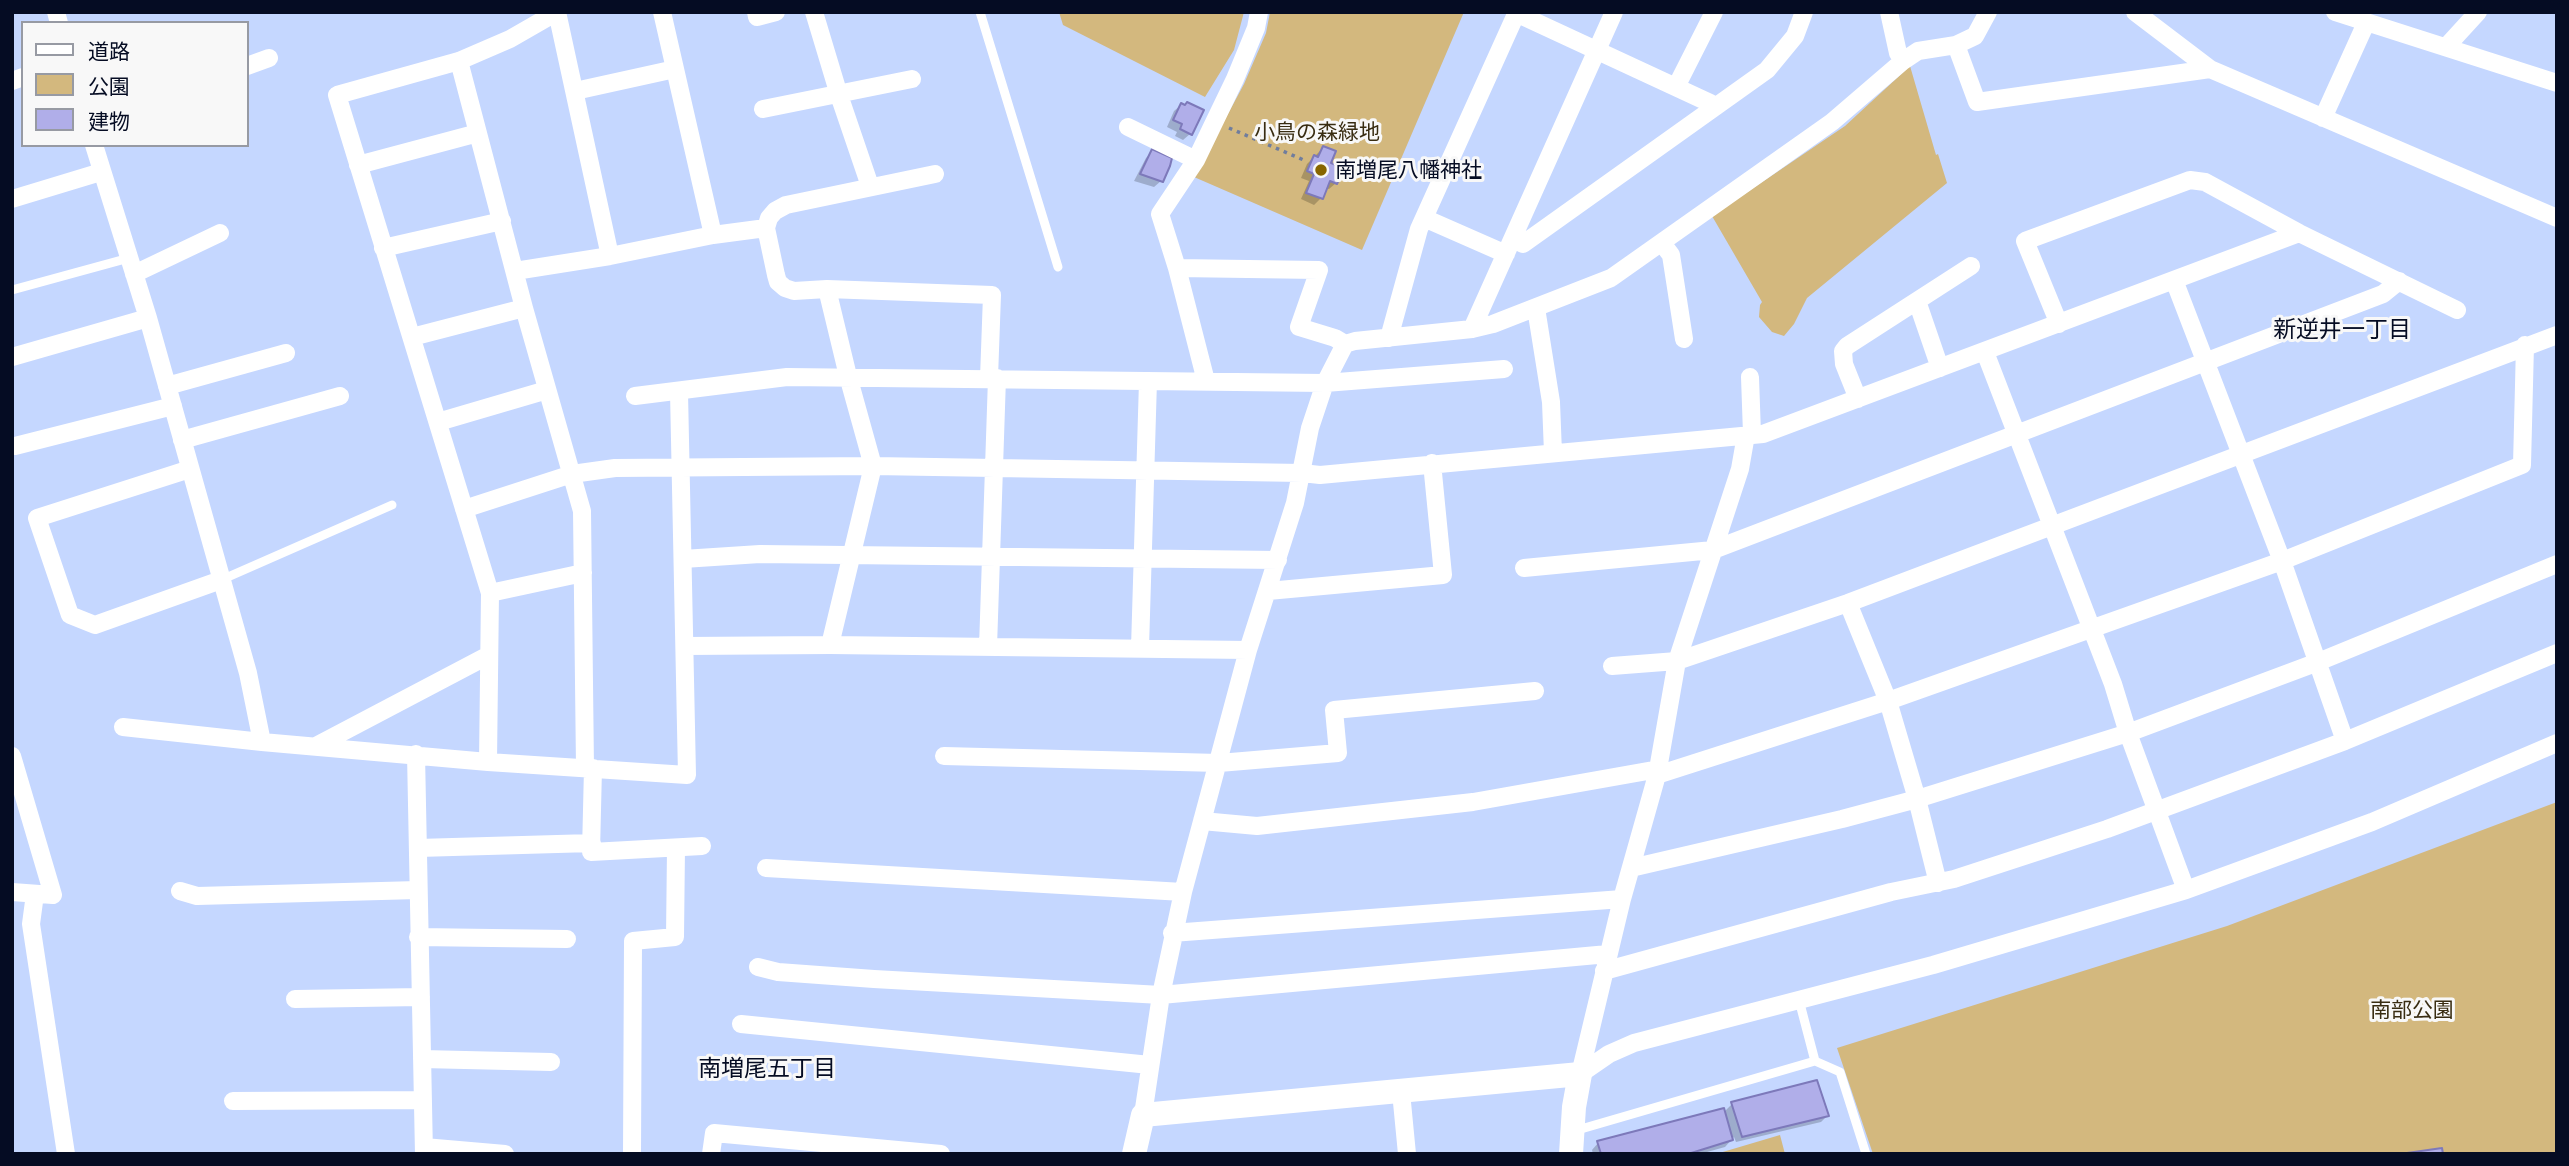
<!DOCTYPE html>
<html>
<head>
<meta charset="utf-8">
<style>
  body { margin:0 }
  #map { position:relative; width:2569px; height:1166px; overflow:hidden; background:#c5d7ff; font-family:"Golos Text","Noto Sans JP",sans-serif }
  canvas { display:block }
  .frame { position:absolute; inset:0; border:14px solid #050c23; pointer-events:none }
  .legend { position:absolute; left:21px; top:21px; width:228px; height:126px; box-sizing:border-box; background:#f8f8f8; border:2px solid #979aa3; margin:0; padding:9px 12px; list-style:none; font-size:21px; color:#050c23 }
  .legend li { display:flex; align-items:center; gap:14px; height:35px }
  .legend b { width:35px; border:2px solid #979aa3 }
</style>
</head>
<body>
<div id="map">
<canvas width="2569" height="1166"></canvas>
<div class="frame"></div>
<ul class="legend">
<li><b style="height:9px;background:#fff"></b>道路</li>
<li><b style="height:19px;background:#d3b87e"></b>公園</li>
<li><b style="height:19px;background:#b0aee9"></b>建物</li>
</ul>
</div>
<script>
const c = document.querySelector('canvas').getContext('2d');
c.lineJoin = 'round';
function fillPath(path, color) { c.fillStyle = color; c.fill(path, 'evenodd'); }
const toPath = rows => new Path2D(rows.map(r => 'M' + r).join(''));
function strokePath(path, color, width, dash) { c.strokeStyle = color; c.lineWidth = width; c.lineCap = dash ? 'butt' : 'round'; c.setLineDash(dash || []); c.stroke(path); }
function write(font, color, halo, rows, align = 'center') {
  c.font = font + ' "Golos Text","Noto Sans JP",sans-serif'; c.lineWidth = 6; c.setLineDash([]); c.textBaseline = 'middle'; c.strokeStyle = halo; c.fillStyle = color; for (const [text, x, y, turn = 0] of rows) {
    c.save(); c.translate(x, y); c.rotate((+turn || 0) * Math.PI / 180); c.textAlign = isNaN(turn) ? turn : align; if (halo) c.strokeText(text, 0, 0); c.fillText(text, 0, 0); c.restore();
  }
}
const green = toPath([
  [1059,12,1244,12,1234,50,1205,97,1063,25],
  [1270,12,1464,12,1362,250,1194,177,1244,84,1266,33],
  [1910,66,1936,155,1938,154,1947,183,1807,298,1794,324,1784,336,1772,332,1759,317,1760,305,1762,302,1712,216,1845,126],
  [2557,802,2557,1154,1873,1154,1837,1048,2227,926],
  [1780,1135,1785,1154,1716,1154]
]);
const shadow = toPath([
  [1181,105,1184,106,1190,134,1183,140,1175,136,1177,132,1167,127,1174,111],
  [1323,148,1336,183,1329,189,1325,188,1321,198,1314,205,1301,199,1309,181,1301,178,1307,164],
  [1153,151,1161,181,1154,187,1134,181,1146,158],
  [1732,1104,1827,1116,1821,1122,1736,1142,1734,1137,1725,1147,1700,1154,1593,1154,1592,1150,1598,1143,1723,1113]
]);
const building = toPath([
  [1187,102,1204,110,1192,135,1180,129,1182,124,1173,120,1181,103,1185,105,1187,102],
  [1323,146,1336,151,1331,163,1344,168,1337,184,1330,181,1323,199,1306,193,1314,174,1307,171,1314,155,1318,157,1323,146],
  [1152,149,1172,158,1170,166,1163,182,1140,174,1152,149],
  [1817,1080,1829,1116,1742,1137,1731,1102,1817,1080],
  [1724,1108,1733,1140,1688,1154,1601,1154,1597,1141,1724,1108],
  [2442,1148,2443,1154,2400,1154,2442,1148]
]);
const path = toPath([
  [1229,128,1306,161]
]);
const lane = toPath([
  [980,12,1058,267],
  [12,290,129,258],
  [221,580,392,505],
  [1799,1000,1815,1061],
  [1574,1131,1815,1061,1840,1072,1866,1154]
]);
const street = toPath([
  [56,12,59,23],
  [662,12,713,235],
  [756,12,757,17,776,12],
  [814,12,839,95,870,186],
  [1889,12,1898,53,1903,61],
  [2135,12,2210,69,2557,218],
  [2335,12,2557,83],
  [1516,13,1710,103,1714,107],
  [1956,45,1977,102,2210,69],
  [2446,47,2478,12],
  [459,61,524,308,582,511,585,768],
  [247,66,269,58],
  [12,81,23,77],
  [1676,87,1714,12],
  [575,91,675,69],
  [763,109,912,79],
  [2323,118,2366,23],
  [1128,127,1196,160],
  [94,145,148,318,248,673,262,742],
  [358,165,478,133],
  [935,174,786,205,775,211,769,218,766,228,776,275,778,282,785,288,794,291,827,289,992,295,989,378],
  [12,199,101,172],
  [1424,218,1506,254],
  [1513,239,1523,244,1767,70,1795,36,1804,12],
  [1662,243,1671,255,1684,339],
  [383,248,502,221],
  [1177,268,1319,270,1299,327,1335,338,1345,344],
  [515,271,610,256,713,235,766,228],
  [134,274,220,233],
  [2174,280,2282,561,2345,741],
  [827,289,848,376,873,466,830,645],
  [1917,301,1940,368],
  [1536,308,1551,402,1553,453],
  [2059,324,2025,241,2190,180,2205,182,2299,233],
  [1472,329,1614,12],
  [412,337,524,308],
  [1389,338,1419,229,1517,12],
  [1985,352,2113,684,2128,733,2186,890],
  [12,357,148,318],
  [1750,377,1752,434],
  [1206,381,1177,268,1160,214,1196,160,1235,79,1256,28,1259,12],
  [167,386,286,353],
  [635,396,787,377,1325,383,1504,369],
  [1858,399,1844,364,1843,351,1847,346,1971,266],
  [438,422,547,390],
  [182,440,340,396],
  [15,446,173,406],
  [190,469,37,518,70,615,95,625,221,580],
  [464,509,572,474,615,468,873,466,1302,473,1320,475,1763,434,2299,233,2457,310],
  [683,559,760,554,1278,560],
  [1524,568,1713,550,2383,294,2399,281],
  [1268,591,1443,575,1432,463],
  [490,593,583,573],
  [1848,603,1888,701,1917,799,1938,883],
  [685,646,830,645,1248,650],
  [988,647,997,378],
  [1140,648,1148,381],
  [1612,666,1677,661,1848,603,2557,335],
  [123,727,262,742,488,762,687,775,679,392],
  [316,746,489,655],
  [416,754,424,1154],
  [12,756,53,895,12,892],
  [944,756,1219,763,1338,753,1334,710,1535,691],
  [488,762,490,593,337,95,459,61,510,39,557,12,610,256],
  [593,768,591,852,702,846],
  [1657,775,1888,701,2282,561,2522,465,2525,345],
  [1202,821,1257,826,1473,802,1659,769],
  [418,848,592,843],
  [766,868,1183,892],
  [1631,868,1842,819,1917,799,2128,733,2318,662,2557,564],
  [180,891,197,896,418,890],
  [35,894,31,924,66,1154],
  [1172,933,1622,899],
  [418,937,567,939],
  [758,967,778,972,874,979,1161,995,1608,954],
  [1604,971,1891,892,1954,879,2107,829,2345,741,2557,653],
  [295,999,421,997],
  [741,1024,1150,1065],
  [422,1059,551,1062],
  [1580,1074,1609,1054,1634,1043,1933,965,2186,890,2372,822,2557,743],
  [1580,1074,1622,899,1657,775,1677,661,1740,469,1746,435],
  [1401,1092,1407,1154],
  [233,1101,423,1100],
  [1143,1115,1161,995,1183,892,1248,650,1295,503,1310,428,1325,383,1345,344,1355,341,1472,329,1493,324,1611,278,1832,122,1903,61,1918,51,1956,45,1975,36,1988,12],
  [424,1147,505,1154],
  [632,1154,633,941,675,937,676,848],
  [711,1154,714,1133,941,1154]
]);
const secondary = toPath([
  [1134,1154,1143,1115,1580,1074,1574,1107,1571,1154]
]);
const markers = [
  [1321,170,7,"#876500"]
];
const parkNames = [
  ["小鳥の森緑地",1317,132],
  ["南部公園",2412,1010]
];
const poiNames = [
  ["南増尾八幡神社",1335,170]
];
const neighbourhoodNames = [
  ["新逆井一丁目",2342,330],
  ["南増尾五丁目",767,1069]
];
fillPath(green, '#d3b87e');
fillPath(shadow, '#0003');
fillPath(building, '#b0aee9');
strokePath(building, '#7d79ba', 2);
strokePath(path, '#707d9d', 3.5, [3.5, 5]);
strokePath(lane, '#fff', 9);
strokePath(street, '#fff', 18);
strokePath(secondary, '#fff', 24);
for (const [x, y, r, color] of markers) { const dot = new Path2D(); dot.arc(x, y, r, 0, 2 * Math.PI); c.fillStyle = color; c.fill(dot); strokePath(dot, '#f8f8f8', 2.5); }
write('21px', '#392d12', '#f8f8f8', parkNames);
write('21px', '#050c23', '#f8f8f8', poiNames, 'left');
write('23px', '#050c23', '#f8f8f8', neighbourhoodNames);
</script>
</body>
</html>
